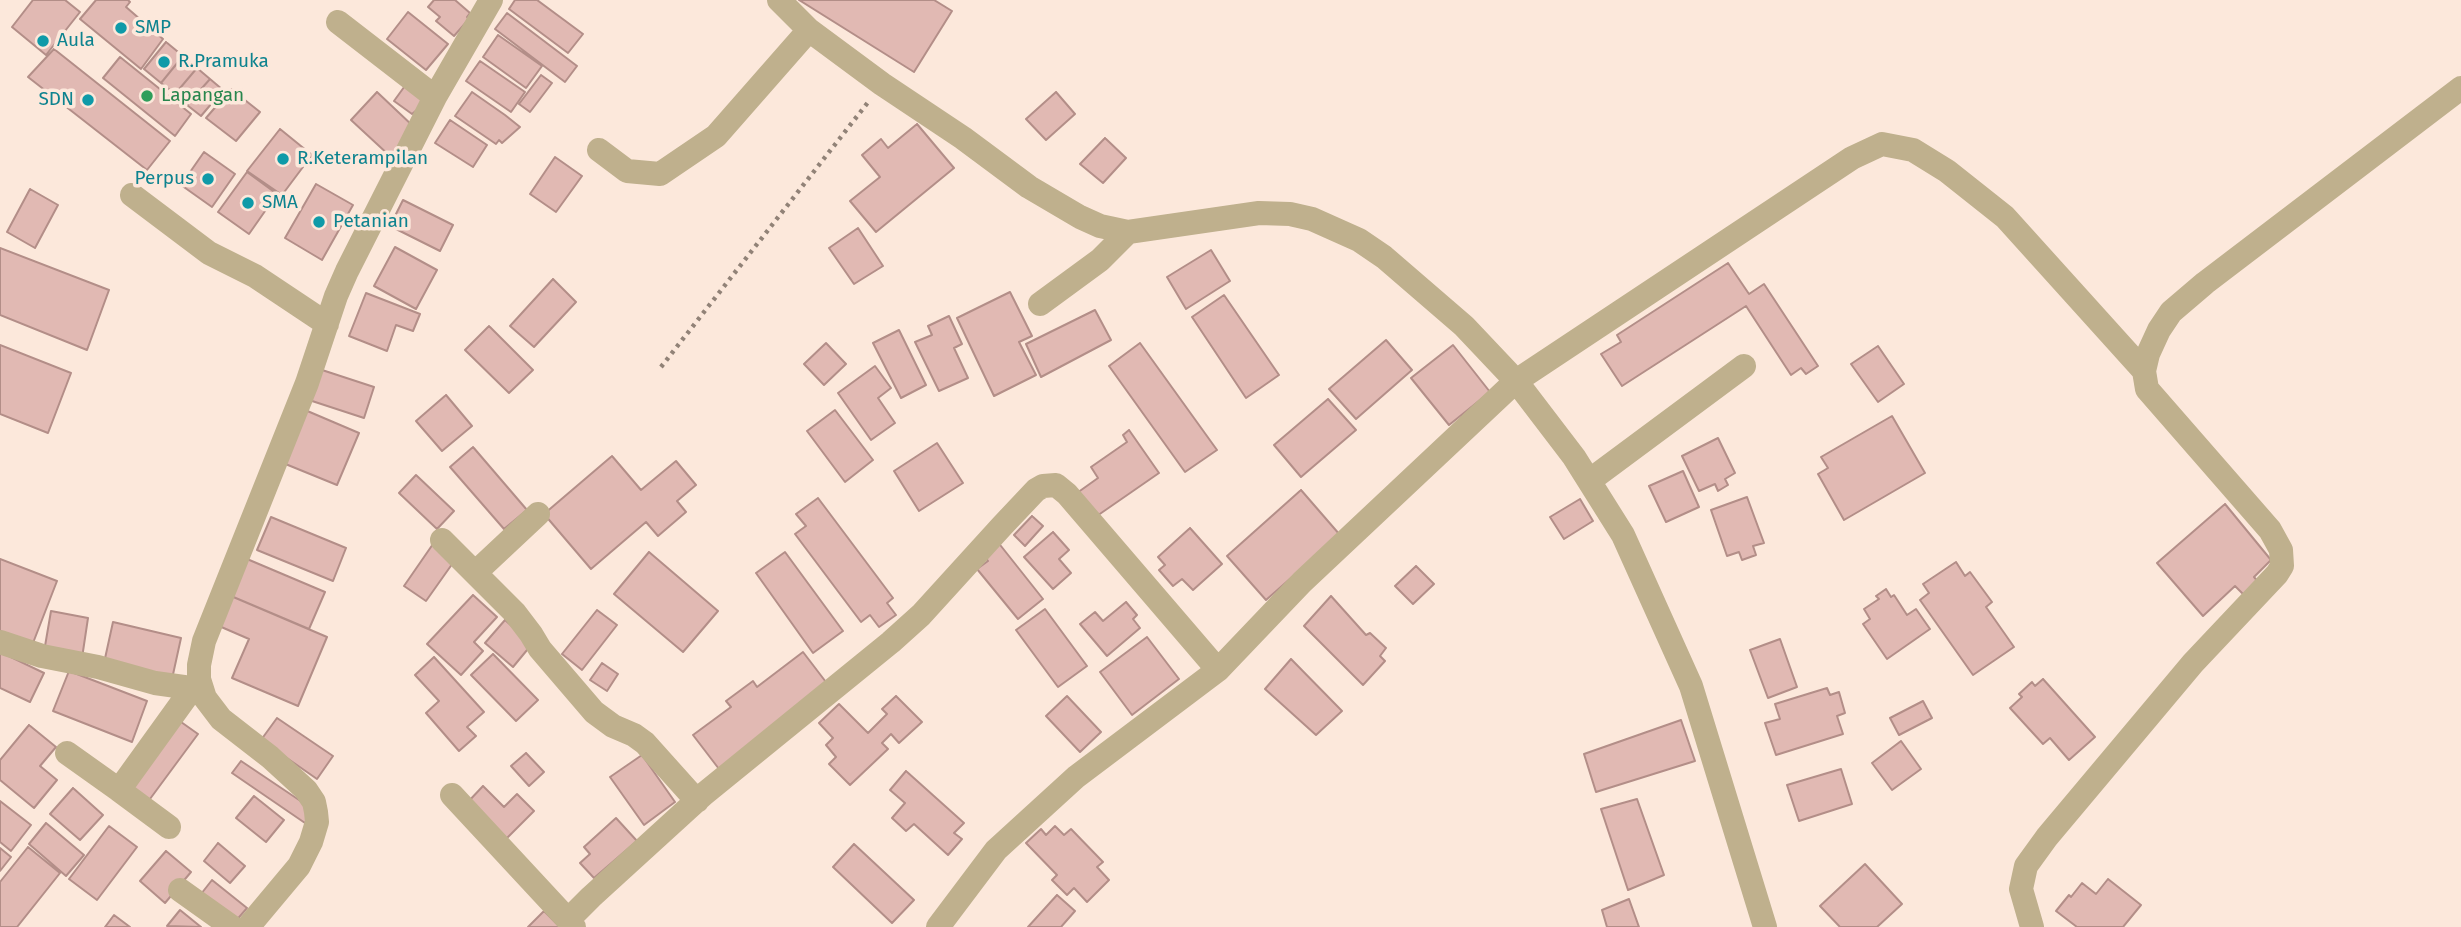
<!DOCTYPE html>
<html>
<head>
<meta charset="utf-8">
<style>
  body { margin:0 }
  canvas { display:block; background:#fce8db }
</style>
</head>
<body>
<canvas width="2461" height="927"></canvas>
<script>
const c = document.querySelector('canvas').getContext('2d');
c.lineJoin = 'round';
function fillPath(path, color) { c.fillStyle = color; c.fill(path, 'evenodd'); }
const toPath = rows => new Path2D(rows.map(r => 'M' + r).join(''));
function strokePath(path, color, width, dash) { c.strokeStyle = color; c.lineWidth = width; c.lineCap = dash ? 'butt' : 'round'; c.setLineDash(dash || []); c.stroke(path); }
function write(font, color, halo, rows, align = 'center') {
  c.font = font + ' "Fira Sans",sans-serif'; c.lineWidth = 7; c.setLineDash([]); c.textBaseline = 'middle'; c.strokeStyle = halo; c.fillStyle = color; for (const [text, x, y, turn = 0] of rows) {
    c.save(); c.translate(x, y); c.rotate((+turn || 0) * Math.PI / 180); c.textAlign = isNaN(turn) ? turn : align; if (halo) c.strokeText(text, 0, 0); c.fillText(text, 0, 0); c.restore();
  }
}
const building = toPath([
  [33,0,65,0,80,12,46,55,12,27,33,0],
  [96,0,128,0,130,2,126,7,163,39,141,69,80,19,96,0],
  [434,0,455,0,470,13,467,17,469,19,454,36,436,21,440,17,428,7,434,0],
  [515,0,537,0,583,34,568,53,509,9,515,0],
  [799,0,934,0,952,11,914,72,799,0],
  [408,12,448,44,426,70,387,39,408,12],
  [507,13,577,66,565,82,495,29,507,13],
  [498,35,542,66,526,88,483,57,498,35],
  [166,42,183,56,161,83,144,69,166,42],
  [54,49,170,141,147,170,28,77,54,49],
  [183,56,197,68,175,94,161,83,183,56],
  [120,57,191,114,175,136,103,78,120,57],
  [480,61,525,92,511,112,466,81,480,61],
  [197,68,210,79,187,105,175,94,197,68],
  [541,75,552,83,530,112,519,104,541,75],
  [210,79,223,90,201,116,187,105,210,79],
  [407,83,430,99,412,114,394,101,407,83],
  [231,89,260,112,236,141,206,118,231,89],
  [377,92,414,127,391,157,351,120,377,92],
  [472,92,505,115,520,127,502,143,499,140,496,144,455,116,472,92],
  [1056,92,1075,114,1046,140,1026,119,1056,92],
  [450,120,487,145,473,167,435,143,450,120],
  [917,124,954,168,876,232,850,201,880,177,862,155,881,139,888,148,917,124],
  [280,129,312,155,282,195,247,171,280,129],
  [1105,138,1126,158,1103,183,1080,164,1105,138],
  [204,152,235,174,212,207,181,185,204,152],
  [555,157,582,176,556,212,530,194,555,157],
  [247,172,277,194,249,234,218,212,247,172],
  [316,184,353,205,322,260,285,238,316,184],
  [30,189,58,205,35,248,7,232,30,189],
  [403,200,453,225,440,251,390,226,403,200],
  [858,228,883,266,854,284,829,248,858,228],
  [395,247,437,270,416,309,374,286,395,247],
  [0,248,109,290,87,350,0,315,0,248],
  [1211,250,1230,281,1186,309,1167,277,1211,250],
  [1728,263,1749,294,1764,284,1818,366,1806,374,1801,368,1791,375,1746,306,1622,386,1601,354,1621,342,1617,335,1728,263],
  [553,279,576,302,534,347,510,326,553,279],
  [1010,292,1032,336,1019,342,1036,375,994,396,957,318,1010,292],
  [366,293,420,314,413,331,396,325,387,351,349,336,366,293],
  [1224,295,1279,375,1246,398,1192,317,1224,295],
  [1095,310,1111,340,1041,377,1026,344,1095,310],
  [949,316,962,344,954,348,968,378,939,391,915,342,932,335,928,326,949,316],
  [489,326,533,370,509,393,465,350,489,326],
  [899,330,926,385,901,398,873,343,899,330],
  [1386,340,1412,370,1356,419,1329,389,1386,340],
  [826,343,846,364,824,385,804,364,826,343],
  [1140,343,1217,450,1185,472,1109,366,1140,343],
  [0,345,71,373,48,433,0,414,0,345],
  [1453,345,1490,392,1449,425,1411,378,1453,345],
  [1878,346,1904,384,1878,402,1851,364,1878,346],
  [875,366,891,388,878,398,895,423,871,440,838,393,875,366],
  [319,369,374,387,364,418,309,400,319,369],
  [446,395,472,426,442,451,416,421,446,395],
  [1328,399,1356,430,1301,477,1274,445,1328,399],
  [305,410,359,433,337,485,283,463,305,410],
  [835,410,873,460,845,482,807,431,835,410],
  [1892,416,1925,473,1844,520,1818,474,1828,468,1821,457,1892,416],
  [1129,430,1159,473,1094,518,1077,493,1098,478,1091,467,1127,442,1123,435,1129,430],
  [1718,438,1735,473,1725,479,1728,485,1718,491,1715,484,1699,491,1682,456,1718,438],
  [937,443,963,483,919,511,894,471,937,443],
  [473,447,527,510,504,529,450,467,473,447],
  [612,456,641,490,676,461,696,485,677,501,686,512,658,536,646,522,591,569,544,514,612,456],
  [1683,471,1699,507,1666,522,1649,486,1683,471],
  [416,475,454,511,437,529,399,493,416,475],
  [1301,490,1340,535,1266,600,1227,556,1301,490],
  [1747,497,1764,543,1753,546,1756,555,1742,560,1739,552,1727,556,1711,510,1747,497],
  [818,498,893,598,887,603,896,615,879,627,870,615,861,622,795,534,806,526,796,514,818,498],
  [1580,499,1593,521,1564,539,1550,517,1580,499],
  [2225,504,2271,560,2254,577,2260,584,2246,597,2235,586,2203,616,2157,563,2225,504],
  [1032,516,1043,526,1025,546,1014,535,1032,516],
  [271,517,346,548,333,581,257,550,271,517],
  [1190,528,1222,564,1193,590,1182,579,1173,586,1159,570,1165,565,1158,557,1190,528],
  [1053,532,1069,550,1059,559,1071,573,1053,589,1024,557,1053,532],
  [997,541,1043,599,1018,619,977,569,988,561,982,553,997,541],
  [433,544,455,560,426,601,404,586,433,544],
  [649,552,718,611,683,652,614,594,649,552],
  [785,552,843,631,813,653,756,573,785,552],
  [0,559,57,581,33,643,0,631,0,559],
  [247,559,325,592,309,629,231,596,247,559],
  [1956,562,1965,576,1970,572,1992,602,1986,607,2014,647,1973,675,1920,600,1929,593,1923,584,1956,562],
  [1416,566,1434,584,1413,604,1395,586,1416,566],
  [1886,589,1891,597,1894,595,1907,615,1916,609,1930,629,1887,659,1863,624,1870,619,1864,609,1879,599,1876,596,1886,589],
  [473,595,497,617,474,642,483,651,461,675,427,644,473,595],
  [231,596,327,637,298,706,232,678,249,639,219,626,231,596],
  [1331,596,1366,635,1370,633,1386,648,1380,656,1385,661,1363,685,1304,626,1331,596],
  [1126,602,1137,615,1133,619,1140,628,1107,656,1080,624,1095,612,1103,621,1126,602],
  [1045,609,1087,666,1058,687,1016,630,1045,609],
  [597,610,617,625,582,670,562,654,597,610],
  [51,611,88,618,82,658,44,652,51,611],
  [505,620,532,644,513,667,485,643,505,620],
  [113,622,181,638,172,679,104,663,113,622],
  [1147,637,1179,679,1132,715,1100,672,1147,637],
  [1780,639,1797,687,1768,698,1750,650,1780,639],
  [0,652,44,673,30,702,0,688,0,652],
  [803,652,829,686,719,769,693,735,731,707,726,701,753,681,757,687,803,652],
  [493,654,538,700,516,721,471,675,493,654],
  [434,657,484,712,467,727,476,736,459,751,426,713,439,701,415,675,434,657],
  [1291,659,1342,711,1316,735,1265,689,1291,659],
  [602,663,618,674,607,691,590,680,602,663],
  [69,671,147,701,132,742,53,711,69,671],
  [2043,679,2095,737,2069,760,2050,738,2043,744,2010,708,2022,697,2019,694,2032,682,2035,686,2043,679],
  [1827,688,1830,695,1839,692,1845,713,1837,716,1843,734,1776,755,1765,723,1780,719,1775,704,1827,688],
  [896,696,922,722,899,743,891,734,882,743,888,749,850,785,829,764,836,757,826,745,833,738,819,723,839,704,868,733,887,714,882,709,896,696],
  [1067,696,1101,732,1080,752,1046,716,1067,696],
  [1923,701,1932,718,1899,735,1890,718,1923,701],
  [174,717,198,734,147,803,123,786,174,717],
  [277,718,333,756,317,779,261,740,277,718],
  [1681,720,1695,761,1596,792,1584,754,1681,720],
  [29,725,56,747,40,766,57,780,34,808,0,780,0,760,29,725],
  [1901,741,1921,769,1892,790,1872,763,1901,741],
  [526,753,544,772,529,786,511,766,526,753],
  [642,755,675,802,644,825,610,777,642,755],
  [241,761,314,810,305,823,232,773,241,761],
  [1841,769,1852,804,1799,821,1787,785,1841,769],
  [906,771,964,823,954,833,962,839,948,855,914,824,906,831,892,818,905,803,890,790,906,771],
  [483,786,504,807,517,794,534,811,504,841,467,803,483,786],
  [73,788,103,815,80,840,50,814,73,788],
  [254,796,284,820,266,842,236,818,254,796],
  [1637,799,1664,875,1628,890,1601,809,1637,799],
  [0,801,31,825,11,851,0,842,0,801],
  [616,818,637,841,594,878,580,863,590,854,584,847,616,818],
  [46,823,84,855,66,876,29,844,46,823],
  [109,826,137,847,97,900,69,879,109,826],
  [1055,826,1064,835,1071,829,1103,862,1097,867,1109,880,1087,902,1074,888,1067,895,1052,880,1057,875,1026,843,1041,829,1046,835,1055,826],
  [218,843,245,866,230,883,204,861,218,843],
  [854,844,914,900,892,923,833,867,854,844],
  [28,847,60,873,17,927,0,927,0,882,28,847],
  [0,848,11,857,0,871,0,848],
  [166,851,191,872,165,903,140,881,166,851],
  [1865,864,1902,904,1877,927,1840,927,1820,906,1865,864],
  [2108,879,2141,905,2123,927,2077,927,2056,911,2069,895,2071,897,2082,883,2096,894,2108,879],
  [212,880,247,908,235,922,201,894,212,880],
  [1057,895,1075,911,1061,927,1028,927,1057,895],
  [1629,899,1639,927,1607,927,1602,910,1629,899],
  [180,910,201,927,167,926,180,910],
  [544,911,560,927,528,927,544,911],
  [114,915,130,927,105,927,114,915]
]);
const path = toPath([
  [661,367,869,101]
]);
const street = toPath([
  [779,0,809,30,882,84,963,138,1029,187,1080,217,1100,226,1128,232,1259,213,1290,214,1312,219,1359,240,1384,257,1464,326,1516,381,1574,457,1623,535,1691,686,1765,927],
  [338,22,435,97],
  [599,150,627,171,660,174,716,136,809,30],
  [132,195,209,253,255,276,327,324],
  [1040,304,1100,260,1128,232],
  [1589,481,1744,366],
  [442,540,515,613,531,634,540,649,594,712,613,726,634,735,645,743,697,801],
  [475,573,538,514],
  [0,642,42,656,98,667,155,683,191,688],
  [67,753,119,790],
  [452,795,568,920],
  [169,827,119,790,199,679],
  [180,890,232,927],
  [248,927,299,866,311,842,317,822,316,812,314,802,306,790,270,757,221,719,205,698,199,679,199,665,204,641,307,383,336,296,347,271,435,97,491,0],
  [574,927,568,920,591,897,704,794,891,642,921,615,1002,526,1036,490,1043,486,1056,485,1067,494,1218,670],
  [938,927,996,850,1076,777,1218,670,1302,582,1516,381,1852,158,1882,144,1913,150,1947,171,2005,217,2144,371],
  [2032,927,2021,889,2026,866,2047,837,2193,663,2277,574,2282,566,2281,550,2270,530,2147,389,2144,371,2148,354,2159,330,2171,312,2205,283,2461,88]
]);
const markers = [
  [121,28,7,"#0f9aa8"],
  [43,41,7,"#0f9aa8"],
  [164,62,7,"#0f9aa8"],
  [147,96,7,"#2e9e5b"],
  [88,100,7,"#0f9aa8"],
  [283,159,7,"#0f9aa8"],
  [208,179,7,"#0f9aa8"],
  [248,203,7,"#0f9aa8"],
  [319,222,7,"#0f9aa8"]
];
const cultureNames = [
  ["SMP",135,28],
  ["Aula",57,41],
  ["R.Pramuka",178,62],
  ["SDN",74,100,"right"],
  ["R.Keterampilan",297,159],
  ["Perpus",194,179,"right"],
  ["SMA",262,203],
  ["Petanian",333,222]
];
const leisureNames = [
  ["Lapangan",161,96]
];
fillPath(building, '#e1b9b3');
strokePath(building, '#b38e88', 2);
strokePath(path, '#918277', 4.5, [3.5, 5]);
strokePath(street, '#bfb08d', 24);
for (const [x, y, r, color] of markers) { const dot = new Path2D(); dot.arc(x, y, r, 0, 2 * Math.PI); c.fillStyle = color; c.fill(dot); strokePath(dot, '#fce8db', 2.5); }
write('19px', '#0d838f', '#fce8db', cultureNames, 'left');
write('19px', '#27864d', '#fce8db', leisureNames, 'left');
</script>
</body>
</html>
